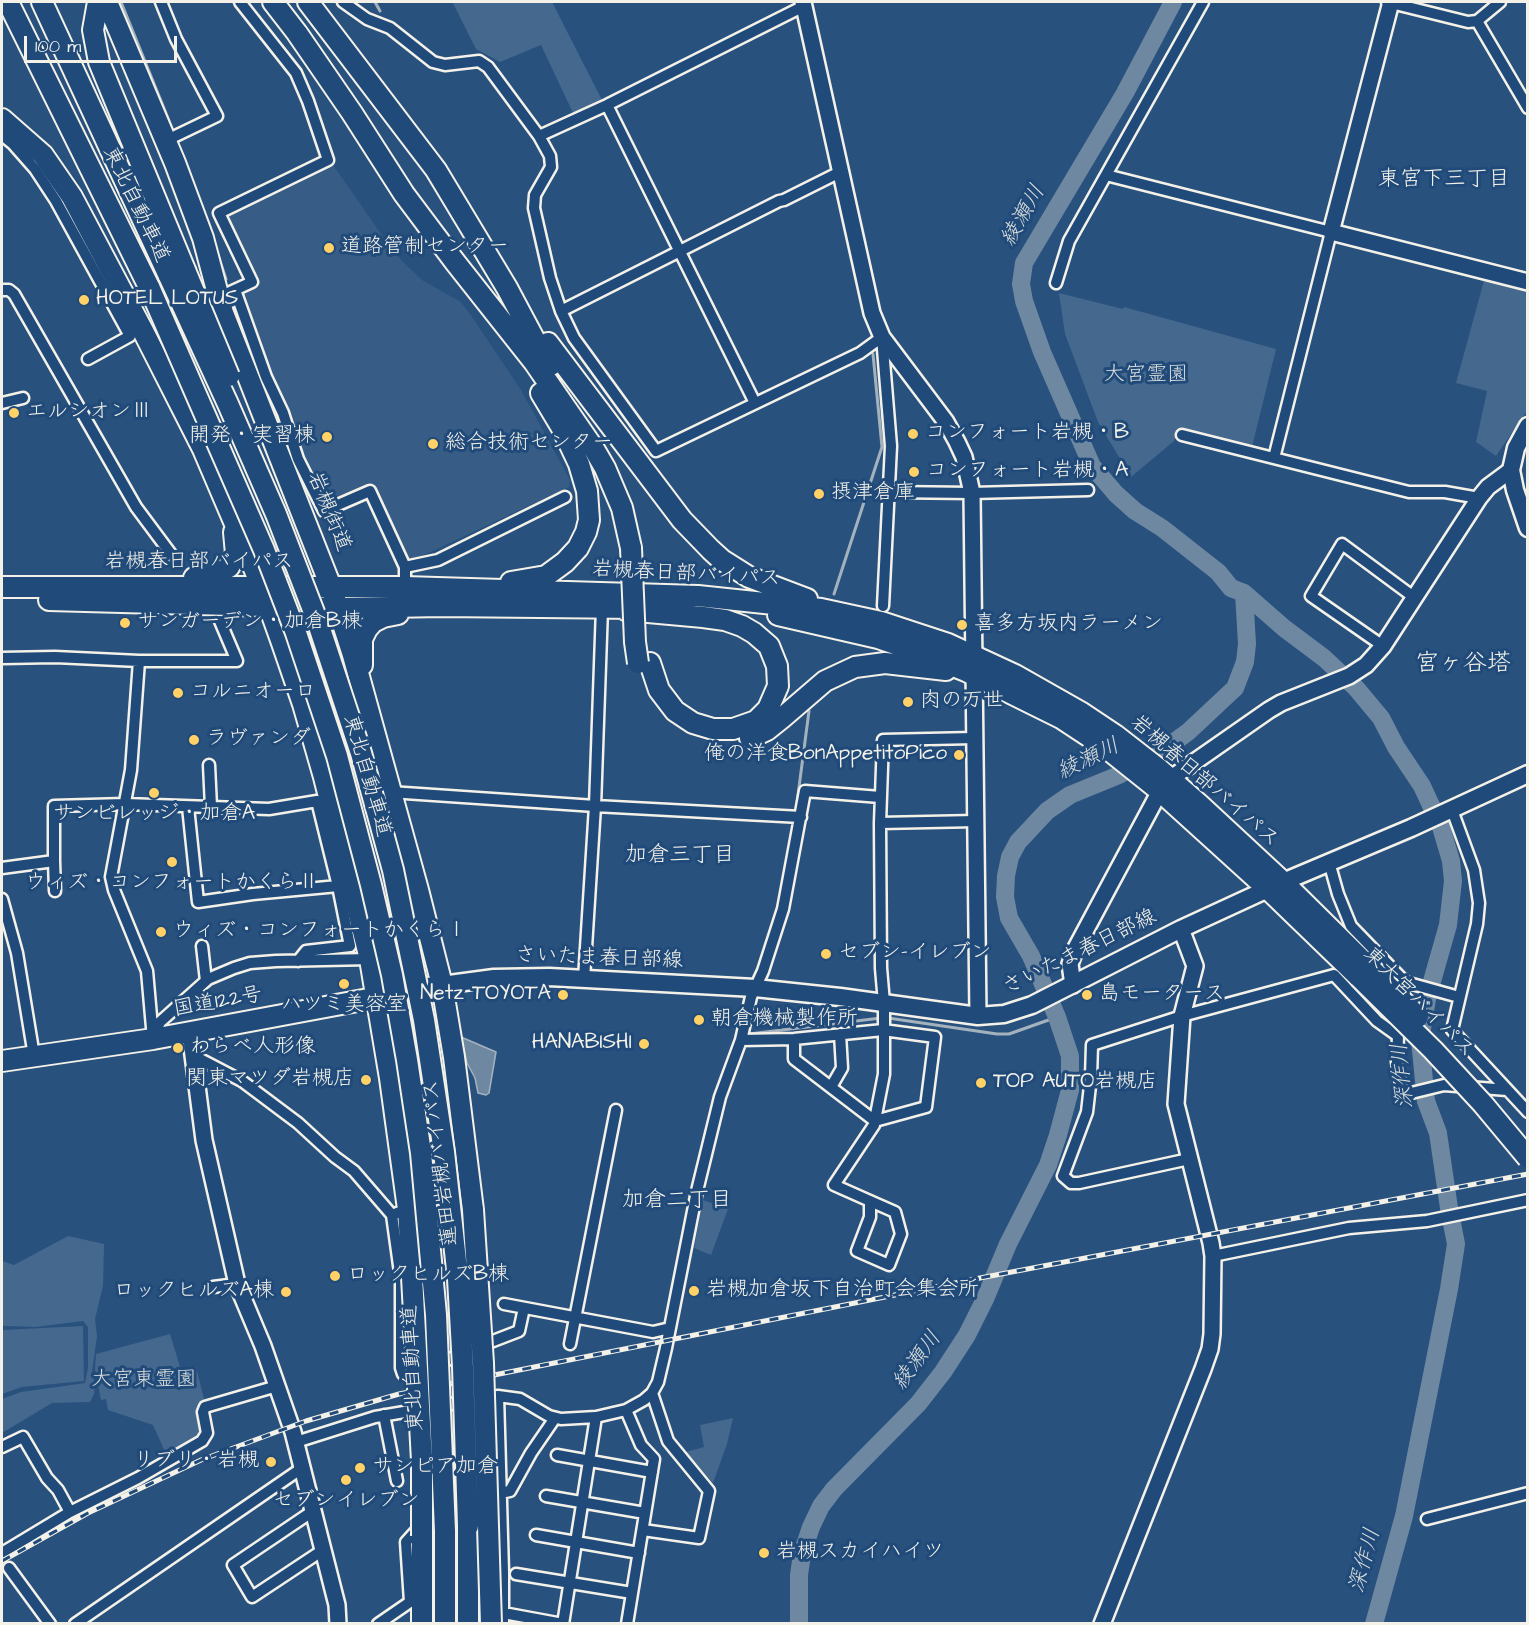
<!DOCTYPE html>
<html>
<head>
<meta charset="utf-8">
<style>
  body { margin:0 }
  #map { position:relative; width:1529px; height:1625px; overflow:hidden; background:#28517e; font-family:"Architects Daughter",sans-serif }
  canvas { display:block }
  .frame { position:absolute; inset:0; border:3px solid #f4f1e8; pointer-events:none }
  .scale { position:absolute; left:24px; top:36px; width:153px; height:27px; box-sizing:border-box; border:3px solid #f4f1e8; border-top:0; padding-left:8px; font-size:18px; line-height:21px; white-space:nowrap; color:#f4f1e8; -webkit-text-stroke:4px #1f4a7a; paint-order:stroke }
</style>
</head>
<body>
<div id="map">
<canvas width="1529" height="1625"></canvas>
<div class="frame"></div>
<div class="scale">100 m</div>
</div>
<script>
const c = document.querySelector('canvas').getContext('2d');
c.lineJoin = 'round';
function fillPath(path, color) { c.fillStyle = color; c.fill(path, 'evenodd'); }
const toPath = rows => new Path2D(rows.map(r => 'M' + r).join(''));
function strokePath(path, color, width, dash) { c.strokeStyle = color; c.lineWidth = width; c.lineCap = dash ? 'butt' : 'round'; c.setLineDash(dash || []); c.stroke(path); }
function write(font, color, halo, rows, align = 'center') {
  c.font = font + ' "Architects Daughter","Klee One",sans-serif'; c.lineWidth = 6; c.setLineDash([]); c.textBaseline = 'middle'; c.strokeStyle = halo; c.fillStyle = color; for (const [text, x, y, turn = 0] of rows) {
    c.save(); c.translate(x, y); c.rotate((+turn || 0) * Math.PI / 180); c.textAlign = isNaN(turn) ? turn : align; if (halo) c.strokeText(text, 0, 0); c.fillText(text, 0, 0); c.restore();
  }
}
const built = toPath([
  [331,162,388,244,402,261,422,280,461,302,470,314,521,390,570,480,569,487,409,562,372,484,333,502,322,499,303,456,288,411,277,394,267,365,243,297,244,291,258,284,227,220,228,214]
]);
const green = toPath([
  [457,2,552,2,602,100,574,115,541,45,500,62,476,49,453,3],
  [1485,277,1527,288,1527,411,1496,456,1476,442,1487,391,1456,383],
  [1059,293,1123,309,1124,307,1276,349,1252,447,1178,429,1174,441,1131,477,1098,422,1065,334],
  [703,1200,728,1209,711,1255,694,1248],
  [68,1236,104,1244,103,1286,95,1319,97,1336,92,1372,95,1384,94,1394,90,1402,52,1403,2,1433,2,1399,21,1392,85,1383,88,1368,88,1327,83,1321,36,1327,4,1326,2,1324,2,1261,14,1265],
  [83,1326,84,1381,22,1387,2,1394,2,1330],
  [170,1334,181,1370,196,1367,204,1399,197,1407,201,1434,166,1454,153,1425,108,1410,106,1399,101,1400,95,1369,96,1354],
  [733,1418,727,1444,713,1483,686,1452,704,1447,700,1425]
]);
const water = toPath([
  [461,1037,496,1052,489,1093,486,1095,478,1093,475,1078,467,1063,461,1037]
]);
const stream = toPath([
  [121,2,174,133],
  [375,2,380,11],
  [176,139,196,192],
  [215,246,226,279],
  [834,594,882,447,873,354],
  [796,810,809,711],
  [888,1018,997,1034,1009,1034,1057,1017],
  [749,1034,881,1018]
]);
const river = toPath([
  [1173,2,1125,93,1024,263,1021,284,1024,301,1042,352,1092,466,1116,494,1135,511,1162,528,1218,572,1231,588,1244,593,1284,628,1324,658,1356,688,1381,718,1396,747,1422,786,1441,827,1451,861,1453,881,1448,925,1427,999,1420,1040,1426,1101,1438,1133,1449,1208,1456,1244,1449,1289,1404,1516,1374,1624],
  [799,1624,799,1575,802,1554,811,1527,821,1506,834,1489,918,1404,943,1372,967,1335,985,1299,1008,1244,1048,1165,1058,1135,1070,1090,1070,1056,1057,1017,1031,956,1009,918,1005,897,1006,876,1010,857,1018,842,1047,811,1070,795,1119,775,1166,748,1188,732,1235,688,1245,662,1247,644,1244,593]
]);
const street = toPath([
  [161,2,176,39,217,116,165,141],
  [343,2,367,19,390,28,433,62,445,65,479,61,488,67,539,136,550,156,551,167,535,195,534,208,550,278,561,311,574,338,656,451,860,353,882,337],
  [1387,2,1468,22,1477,21,1500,2],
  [1477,21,1528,108],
  [607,105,755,403],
  [2,135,13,144,35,169,56,201,130,336,88,359],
  [539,136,607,105,804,6],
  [1106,175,1331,232,1274,458],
  [1056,283,1069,241,1203,2],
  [2,290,9,290,14,294,136,507,171,554],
  [235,290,266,377,283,413,298,459,324,511,370,491,405,567,405,587],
  [217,298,252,282,219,213,328,160,308,101,296,73,240,2],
  [561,311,779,201,784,200,840,172],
  [882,337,891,446,883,606],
  [2,403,23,398],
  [1182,435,1409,492,1445,492,1479,498],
  [889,492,972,493,1088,490],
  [405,567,438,560,565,497],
  [1383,646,1311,596,1342,544,1415,598],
  [2,658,55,657,139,661,237,661,220,621],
  [139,661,131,770,111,877,114,890,147,971,153,1039],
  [209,765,211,807],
  [390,792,595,806,801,817],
  [188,807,198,902,253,894,338,886],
  [1452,810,1474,870,1479,903,1477,924,1452,1030,1528,1112],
  [880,823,976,821],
  [54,861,55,891],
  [1329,862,1338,894,1351,926,1405,982,1459,997],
  [2,868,54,861,54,806,125,804,269,809,317,801,338,886,350,946,306,951,298,961],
  [2,899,17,953,34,1056],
  [202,946,206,981],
  [584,979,595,806,602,608],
  [154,1036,160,1022,208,979,234,968,250,963,276,961,370,959],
  [741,1040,794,1039,883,1030,935,1037,926,1107,875,1121,794,1059,794,1039],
  [194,1056,242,1081,298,1123,335,1157,354,1171,392,1215],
  [831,1087,842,1068,840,1034],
  [1189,1159,1079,1183,1071,1183,1063,1176,1087,1112,1091,1077,1092,1045,1182,1016,1334,975,1377,1021,1398,1036,1397,1062,1403,1095,1444,1085,1507,1090],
  [870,1201,870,1217,857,1251,889,1265,901,1234,895,1212,870,1201,834,1185,874,1125,884,1074,884,1003,881,968,880,823,883,740,974,738],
  [408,1209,392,1215,401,1280,401,1368,403,1374,407,1377,466,1352],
  [1213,1256,1349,1228,1427,1221,1528,1200],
  [213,1287,237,1284],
  [504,1304,653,1332,670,1328],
  [570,1344,616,1110],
  [480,1346,519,1331,524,1308],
  [498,1396,503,1572,503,1624],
  [626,1410,641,1445,654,1459,627,1624],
  [384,1415,397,1481],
  [296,1442,375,1417,498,1396,520,1399,549,1416,561,1419,596,1417,626,1410,644,1400,652,1393,658,1382,666,1348,697,1191,720,1097,741,1040,751,997,763,971,783,909,805,791,880,797],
  [2,1447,23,1437,47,1478,58,1490,70,1512],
  [557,1455,652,1472],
  [500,1493,510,1491,531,1453,555,1418],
  [546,1496,645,1513],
  [313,1511,233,1565,252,1597,323,1550],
  [1427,1519,1528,1493],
  [643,1530,699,1538,709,1491,668,1441,652,1393],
  [536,1535,639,1553],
  [2,1553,70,1512,138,1478,202,1441,207,1433,203,1412,205,1407,277,1386],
  [9,1568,50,1624],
  [516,1574,632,1593],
  [509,1614,563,1624],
  [75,1624,302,1468],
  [378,1624,410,1602,406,1542,415,1532],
  [563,1624,596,1417]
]);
const secondary = toPath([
  [803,2,872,313,882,337,946,422,957,442,964,457,972,493,978,1016],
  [1391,2,1331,232,1528,282],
  [1073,985,1070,964,1076,948,1160,791,1170,779,1269,710,1281,703,1349,676,1366,665,1383,646,1479,498,1488,487,1511,470],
  [190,1032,204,1140,237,1284,263,1346,293,1432,337,1605,338,1624],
  [1102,1624,1203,1369,1210,1349,1212,1334,1213,1256,1211,1243,1176,1104,1182,1016,1195,966,1181,929]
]);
const primary = toPath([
  [1528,426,1516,448,1511,470,1515,490,1528,528],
  [442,985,494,978,549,977,755,988,840,997,978,1016,1004,1014,1032,1005,1181,929,1283,882,1411,828,1528,774]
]);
const highway = toPath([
  [8,2,150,289],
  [42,2,169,276],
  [98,2,93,30,99,62,185,270],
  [107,2,175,163,203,238,223,313,331,587,353,655,418,890,442,985,454,1057,473,1210],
  [273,2,297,33,352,113,404,194,455,262,534,362,594,449,605,468,622,508,631,548],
  [308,2,436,170,507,288,541,352,551,365],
  [2,119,43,155,72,197,143,331,203,449,262,587,282,643,303,704,324,777,370,959,390,1078,408,1209,412,1277],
  [548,343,682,520,711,550,722,560,749,577,807,599],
  [194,578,216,575,229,567,236,554,234,532],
  [511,582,546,576,565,562,578,548,586,532,589,520,587,491,579,464,562,428,541,393],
  [2,587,405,587,698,596,821,609,881,622,948,644,1015,675,1082,713,1115,735,1160,770,1200,805,1283,882,1372,970],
  [49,600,339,608,441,606,638,608],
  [626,610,703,617,725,620,742,626,754,633,769,646,777,666,778,686,768,709,756,721,733,729,713,729,693,723,675,711,659,690,650,663],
  [778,615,878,638,916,651,966,671,1061,718,1105,747,1160,791,1268,889,1359,977],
  [362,665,362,639,367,629,373,622,383,617,398,614],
  [750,738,767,730,782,718,825,681,855,667,885,663,946,670],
  [2,1061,153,1039,433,987],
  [468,1526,468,1624],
  [445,1531,445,1624],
  [422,1624,422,1536]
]);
const rail = toPath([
  [2,1561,88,1513,201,1460,306,1421,399,1394,980,1278,1528,1174]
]);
const highwayBridge = toPath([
  [185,270,229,376],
  [169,276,228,404,276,514,317,620,361,753,393,870,424,1020,444,1152,458,1279,463,1367,468,1526],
  [150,289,264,550,296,633,337,756,371,885,392,975,407,1060,421,1153,436,1315,445,1531],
  [631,548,635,642,638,663],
  [1372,970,1418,1017],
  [1359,977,1433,1050,1483,1104,1528,1158],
  [473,1210,483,1363,491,1624],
  [412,1277,422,1461,422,1536]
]);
const markers = [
  [329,248,6,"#ffd166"],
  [84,300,6,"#ffd166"],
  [14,413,6,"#ffd166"],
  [913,434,6,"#ffd166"],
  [327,437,6,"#ffd166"],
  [433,444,6,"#ffd166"],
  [914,472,6,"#ffd166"],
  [819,494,6,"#ffd166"],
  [125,623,6,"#ffd166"],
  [962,625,6,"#ffd166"],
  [178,693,6,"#ffd166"],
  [908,702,6,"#ffd166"],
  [194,740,6,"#ffd166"],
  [959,755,6,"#ffd166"],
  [154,793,6,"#ffd166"],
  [172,862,6,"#ffd166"],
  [161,932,6,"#ffd166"],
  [826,954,6,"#ffd166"],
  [344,984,6,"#ffd166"],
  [563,995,6,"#ffd166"],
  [1087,995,6,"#ffd166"],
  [699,1020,6,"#ffd166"],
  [644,1044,6,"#ffd166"],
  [178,1048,6,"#ffd166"],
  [366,1080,6,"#ffd166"],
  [981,1083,6,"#ffd166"],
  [335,1276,6,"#ffd166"],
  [694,1291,6,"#ffd166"],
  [286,1292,6,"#ffd166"],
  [271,1462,6,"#ffd166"],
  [360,1468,6,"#ffd166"],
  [346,1480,6,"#ffd166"],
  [764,1553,6,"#ffd166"]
];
const streetNames = [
  ["東北自動車道",135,205,64],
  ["岩槻街道",328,512,68],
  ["岩槻春日部バイパス",199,563],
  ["岩槻春日部バイパス",686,575,3],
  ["東北自動車道",366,776,74],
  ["岩槻春日部バイパス",1204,782,41],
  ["さいたま春日部線",1080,953,-26],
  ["さいたま春日部線",599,959,2],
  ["国道122号",218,1003,-10],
  ["東大宮バイパス",1418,1003,45],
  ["蓮田岩槻バイパス",442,1163,-97],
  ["東北自動車道",414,1368,-93]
];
const poiNames = [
  ["道路管制センター",341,248],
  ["HOTEL LOTUS",96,300],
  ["エルシオンⅢ",26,413],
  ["コンフォート岩槻・B",925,434],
  ["開発・実習棟",315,437,"right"],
  ["総合技術センター",445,444],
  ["コンフォート岩槻・A",926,472],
  ["摂津倉庫",831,494],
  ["サンガーデン・加倉B棟",137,623],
  ["喜多方坂内ラーメン",974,625],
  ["コルニオーロ",190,693],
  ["肉の万世",920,702],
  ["ラヴァンダ",206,740],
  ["俺の洋食BonAppetitoPico",947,755,"right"],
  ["サンビレッジ・加倉A",154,815,"center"],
  ["ウィズ・コンフォートかくらⅡ",172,884,"center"],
  ["ウィズ・コンフォートかくらⅠ",173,932],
  ["セブン-イレブン",838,954],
  ["Netz TOYOTA",551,995,"right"],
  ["島モータース",1099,995],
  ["ハツミ美容室",344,1006,"center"],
  ["朝倉機械製作所",711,1020],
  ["HANABISHI",632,1044,"right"],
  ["わらべ人形像",190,1048],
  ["関東マツダ岩槻店",354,1080,"right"],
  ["TOP AUTO岩槻店",993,1083],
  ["ロックヒルズB棟",347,1276],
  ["岩槻加倉坂下自治町会集会所",706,1291],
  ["ロックヒルズA棟",274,1292,"right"],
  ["リブリ・岩槻",259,1462,"right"],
  ["サンピア加倉",372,1468],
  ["セブンイレブン",346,1502,"center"],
  ["岩槻スカイハイツ",776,1553]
];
const parkNames = [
  ["大宮霊園",1146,376],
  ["大宮東霊園",144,1381]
];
const neighbourhoodNames = [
  ["東宮下三丁目",1444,180],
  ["加倉三丁目",680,856],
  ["加倉二丁目",677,1201]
];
const waterNames = [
  ["綾瀬川",1024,216,-60],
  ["綾瀬川",1089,760,-26],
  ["深作川",1404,1076,-96],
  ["綾瀬川",918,1361,-54],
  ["深作川",1366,1561,-75]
];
const quarterNames = [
  ["宮ヶ谷塔",1463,665]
];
fillPath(built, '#375d86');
fillPath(green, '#45688e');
fillPath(water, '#6e88a2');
strokePath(water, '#a4b2be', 1.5);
strokePath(stream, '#a4b2be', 3);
strokePath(river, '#6e88a2', 18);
strokePath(street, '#f4f1e8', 15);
strokePath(secondary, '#f4f1e8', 20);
strokePath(primary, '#f4f1e8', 21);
strokePath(highway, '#f4f1e8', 24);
strokePath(street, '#1f4a7a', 10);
strokePath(secondary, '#1f4a7a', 15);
strokePath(primary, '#1f4a7a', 16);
strokePath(highway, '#1f4a7a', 20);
strokePath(rail, '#f4f1e8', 5);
strokePath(rail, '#1f4a7a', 3, [9]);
strokePath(highwayBridge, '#f4f1e8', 24, []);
strokePath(highwayBridge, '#1f4a7a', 20);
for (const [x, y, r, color] of markers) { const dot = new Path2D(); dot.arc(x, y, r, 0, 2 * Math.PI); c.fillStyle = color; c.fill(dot); strokePath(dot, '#1f4a7a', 2); }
write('21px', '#f4f1e8', '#1f4a7a', streetNames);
write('21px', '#f4f1e8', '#1f4a7a', poiNames, 'left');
write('21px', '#dadcda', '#1f4a7a', parkNames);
write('22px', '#f4f1e8', '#1f4a7a', neighbourhoodNames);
write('italic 22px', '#d9dcda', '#1f4a7a', waterNames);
write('24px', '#f4f1e8', '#1f4a7a', quarterNames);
</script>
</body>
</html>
